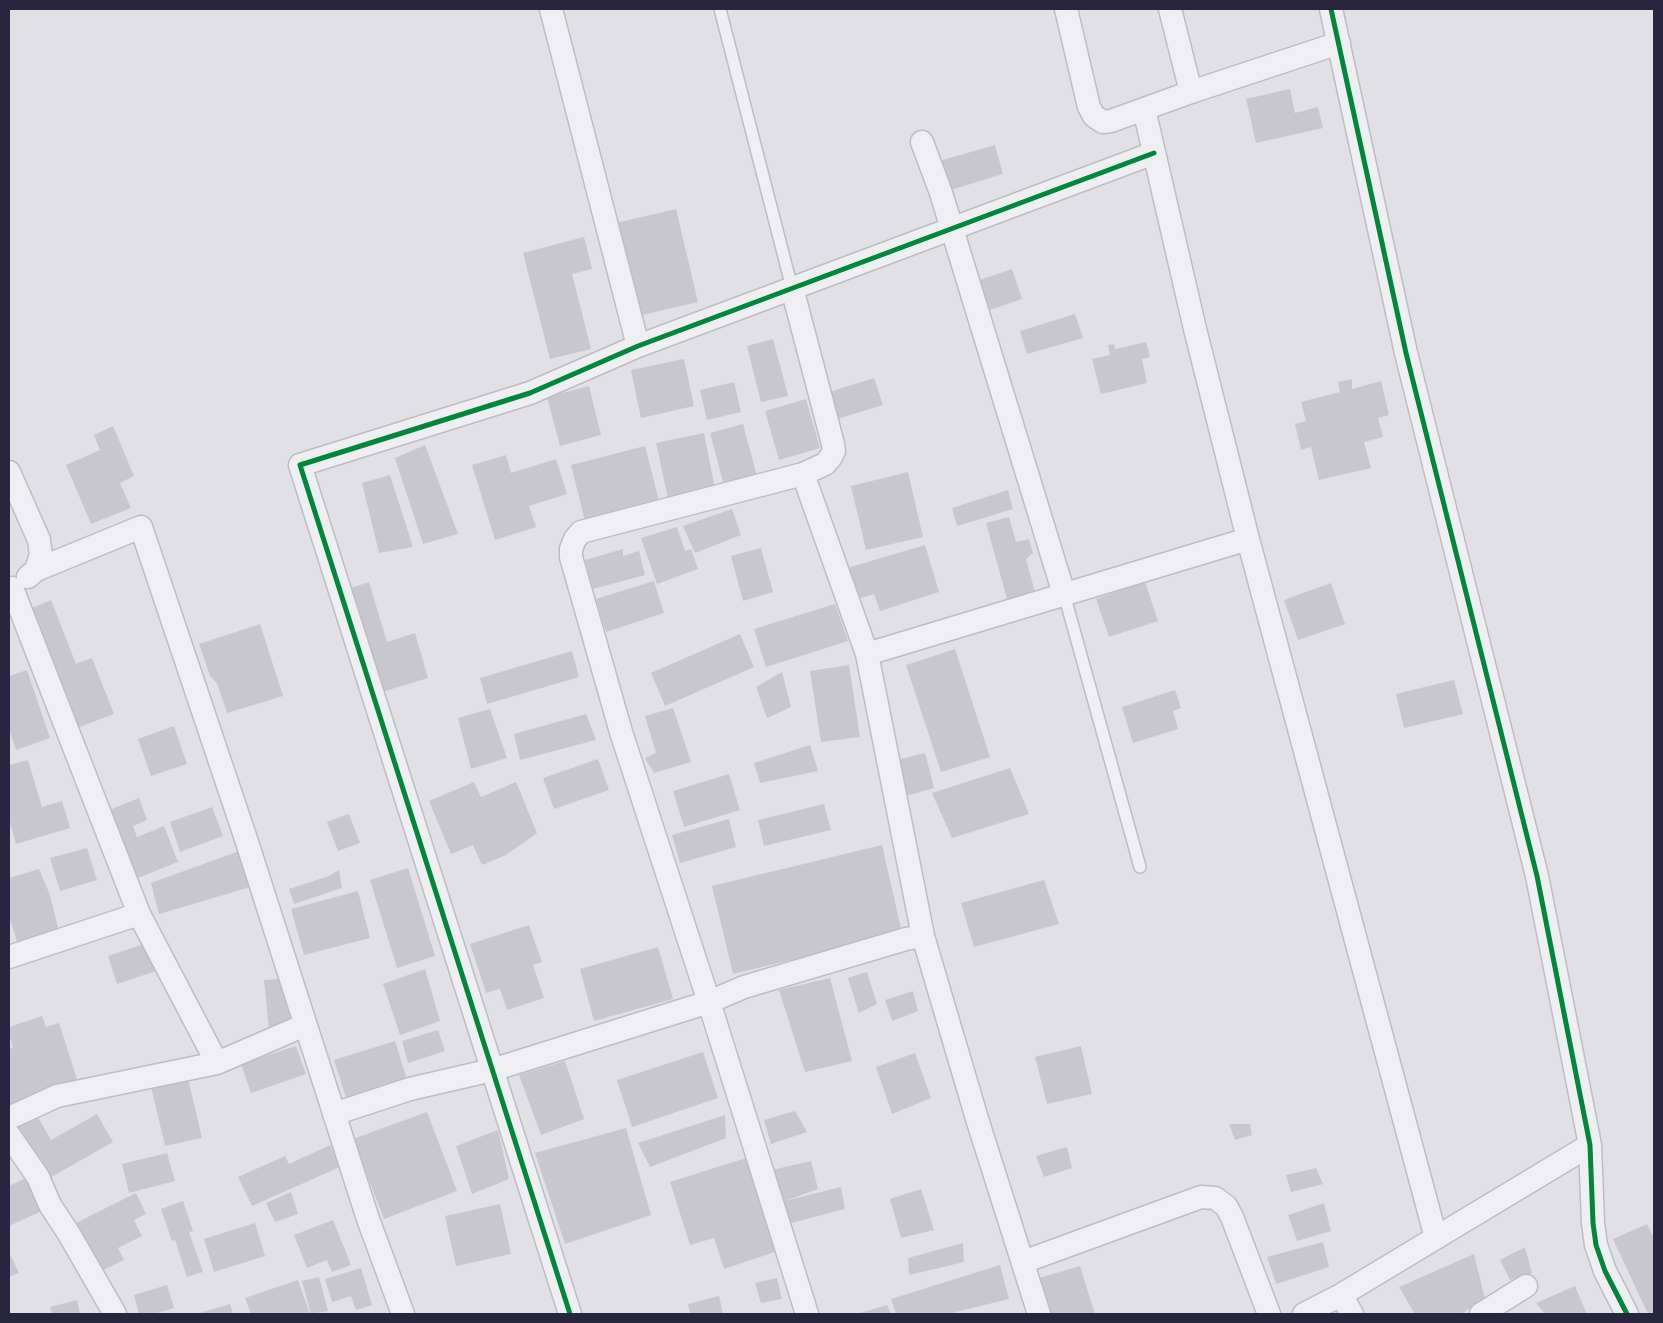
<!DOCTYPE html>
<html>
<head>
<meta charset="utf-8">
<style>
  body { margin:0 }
  #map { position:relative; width:1663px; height:1323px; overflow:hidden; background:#e0e0e5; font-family:"Golos Text",sans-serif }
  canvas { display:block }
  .frame { position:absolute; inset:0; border:10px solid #28263f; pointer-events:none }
</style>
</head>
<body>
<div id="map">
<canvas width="1663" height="1323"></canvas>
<div class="frame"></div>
</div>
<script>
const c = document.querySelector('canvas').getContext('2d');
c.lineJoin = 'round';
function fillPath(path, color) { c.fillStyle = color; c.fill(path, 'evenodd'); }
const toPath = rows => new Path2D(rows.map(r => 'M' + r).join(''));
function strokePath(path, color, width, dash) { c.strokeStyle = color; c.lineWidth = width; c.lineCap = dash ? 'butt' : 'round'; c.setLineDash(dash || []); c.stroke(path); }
const building = toPath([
  [1290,89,1295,113,1318,107,1323,128,1256,143,1246,99],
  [995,145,1003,174,941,193,932,163],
  [676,209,698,302,638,316,616,223],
  [584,237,592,269,572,274,591,349,550,359,523,253],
  [1012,269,1022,299,978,314,968,284],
  [1075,314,1083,338,1027,354,1020,331],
  [773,339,788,396,761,402,747,346],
  [1146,342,1150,357,1142,359,1147,383,1101,394,1092,359,1110,355,1108,345,1114,344,1115,349],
  [684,359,694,406,641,418,631,370],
  [874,378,883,405,834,420,826,393],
  [1352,379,1352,389,1381,381,1389,415,1378,418,1383,437,1364,442,1371,468,1319,480,1311,447,1301,450,1295,424,1306,421,1301,402,1340,392,1338,382],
  [734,382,741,412,707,420,700,390],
  [589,386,601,435,560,446,547,397],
  [806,399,820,448,779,460,765,411],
  [743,424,758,480,725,489,710,433],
  [113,426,134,476,120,483,131,508,91,524,66,465,100,450,94,435],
  [704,433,715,489,668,499,656,443],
  [425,445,458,534,423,544,395,458],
  [645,446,660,505,586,525,571,465],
  [506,455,511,473,556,459,567,494,529,506,536,527,495,540,472,465],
  [908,472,923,537,866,550,851,486],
  [390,475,413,547,379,553,362,483],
  [1008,490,1013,509,957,526,952,508],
  [732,509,741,535,695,553,683,526],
  [1009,517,1016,542,1029,539,1033,553,1026,559,1035,592,1007,599,986,523],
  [677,527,685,551,691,549,698,569,657,584,641,538],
  [925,545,939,592,880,611,874,594,854,600,844,569],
  [761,548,773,592,743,601,731,556],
  [623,549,623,556,639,551,645,575,593,589,585,560],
  [654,581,664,613,606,632,596,599],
  [369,582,387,642,415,633,428,678,382,692,351,588],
  [1145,582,1158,621,1109,637,1096,599],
  [1331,583,1345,624,1298,640,1284,600],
  [51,600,76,664,92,658,114,714,69,731,22,612],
  [835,604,848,641,766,667,754,629],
  [260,624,283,696,227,713,217,683,210,676,199,644],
  [740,634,754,667,665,706,651,673],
  [955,649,990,757,941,772,906,665],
  [572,651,579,677,487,704,480,678],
  [849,665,860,737,821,742,810,671],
  [27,670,50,738,16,750,9,728,9,676],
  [782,672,791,707,767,718,756,687],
  [1454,680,1463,714,1404,728,1396,694],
  [1175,690,1181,708,1173,711,1178,729,1133,743,1122,707],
  [673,708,691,762,654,773,645,758,656,753,645,716],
  [490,709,507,758,471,769,458,718],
  [586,714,596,740,520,760,514,734],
  [174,726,187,764,151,776,138,739],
  [810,745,818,771,760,783,754,763],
  [925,753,934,788,899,798,889,762],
  [598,759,609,790,554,809,543,778],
  [28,760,42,807,62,801,70,828,16,844,9,819,9,765],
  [1010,768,1029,814,952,838,932,793],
  [729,774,740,810,684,827,673,791],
  [474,782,481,797,516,782,537,833,506,855,482,865,473,845,451,854,429,801],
  [139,798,147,820,133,826,137,837,164,826,178,862,130,881,102,813],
  [824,804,831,830,764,846,758,820],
  [212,807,223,836,180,852,170,822],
  [349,814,360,843,338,851,327,822],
  [729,819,736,847,680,863,672,835],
  [882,845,902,933,733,974,712,886],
  [87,848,97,880,60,891,50,858],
  [239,851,254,886,159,914,151,883],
  [408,868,435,956,397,968,370,880],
  [39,869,50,895,60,936,19,948,9,916,9,878],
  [339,870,342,888,294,904,289,889,329,876],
  [1044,880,1059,924,974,947,961,903],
  [358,891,370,938,304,955,291,909],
  [529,925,542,962,533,965,544,998,507,1010,500,989,486,993,470,944],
  [150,942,159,970,117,984,108,956],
  [658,947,673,999,594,1021,580,969],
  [425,969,440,1021,400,1035,383,984],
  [867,972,877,1004,859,1013,848,978],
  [830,978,852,1061,805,1072,779,990],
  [279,979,293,1018,269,1029,264,980],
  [913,991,918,1011,892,1021,885,1000],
  [42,1016,46,1027,59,1023,78,1082,9,1105,9,1049,13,1047,9,1035,9,1027],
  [438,1030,445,1051,408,1063,402,1041],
  [395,1041,410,1089,349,1107,334,1060],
  [296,1046,306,1074,251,1093,241,1064],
  [1081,1046,1092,1094,1047,1104,1035,1057],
  [703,1052,718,1098,632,1127,617,1080],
  [915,1053,931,1098,892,1114,876,1067],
  [565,1061,584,1119,541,1135,519,1075],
  [187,1074,202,1138,165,1146,150,1082],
  [795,1111,807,1132,771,1144,764,1120],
  [427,1112,457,1191,384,1219,353,1139],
  [36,1114,51,1140,97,1114,113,1142,48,1179,17,1125],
  [725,1115,726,1138,650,1167,638,1143],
  [1229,1124,1250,1124,1252,1135,1235,1140],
  [626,1128,651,1215,565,1244,535,1153],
  [498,1130,509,1179,472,1194,456,1146],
  [330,1145,340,1167,252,1206,238,1177,285,1156,289,1164],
  [1067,1147,1072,1168,1044,1177,1036,1156],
  [167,1153,175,1181,129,1193,122,1164],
  [746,1158,775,1252,724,1269,714,1238,690,1245,670,1182],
  [811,1161,818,1189,785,1201,841,1187,845,1209,791,1223,772,1170],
  [1316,1168,1323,1184,1291,1192,1286,1175],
  [28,1177,44,1210,9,1226,9,1186],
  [921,1189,934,1230,901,1238,890,1199],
  [291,1192,298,1214,275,1222,266,1203],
  [136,1193,146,1214,134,1220,142,1236,118,1248,124,1260,99,1272,74,1224],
  [183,1201,193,1231,189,1232,203,1272,187,1277,175,1240,172,1241,161,1209],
  [1324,1203,1331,1231,1297,1241,1288,1215],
  [500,1204,511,1254,456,1266,445,1216],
  [333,1220,351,1265,332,1272,327,1260,307,1268,294,1235],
  [255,1223,265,1256,214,1272,204,1239],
  [1647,1224,1654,1238,1654,1314,1648,1314,1613,1239],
  [1323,1242,1329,1267,1276,1284,1267,1257],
  [963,1243,964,1262,909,1275,908,1258],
  [1525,1247,1532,1273,1510,1280,1500,1260],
  [9,1252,19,1273,9,1277],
  [1474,1254,1485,1299,1461,1314,1415,1314,1399,1287],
  [1000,1265,1009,1299,948,1314,896,1314,891,1299],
  [1080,1266,1095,1314,1050,1314,1039,1278],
  [361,1268,372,1305,356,1310,351,1296,332,1302,325,1279],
  [319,1277,328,1311,311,1314,302,1281],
  [777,1278,782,1299,761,1303,755,1283],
  [298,1280,310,1314,251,1314,245,1298],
  [167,1285,174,1308,154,1314,139,1314,134,1295],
  [1575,1286,1587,1314,1545,1314,1536,1303],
  [719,1296,723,1314,690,1314,688,1304],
  [77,1300,80,1314,52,1314,50,1307],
  [230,1304,233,1314,196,1314],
  [887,1305,891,1314,857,1314]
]);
const lane = toPath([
  [720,9,792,288],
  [1064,594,1140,867]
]);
const street = toPath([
  [551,9,638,346],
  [1066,9,1089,107,1094,116,1103,122,1111,121,1191,92,1339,43],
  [1170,9,1191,92],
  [1331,9,1406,353,1537,876,1590,1145,1593,1223,1596,1245,1605,1271,1627,1314],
  [1144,109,1195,329,1248,539,1436,1238],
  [922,142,941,193,1064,594],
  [792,288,833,444,834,451,831,457,825,464,803,474,581,532,575,539,571,549,571,557,621,732,709,1002,807,1314],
  [9,472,39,540,41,555,36,570,28,577],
  [803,474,867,654,923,936,978,1122,1039,1314],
  [36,570,141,527,246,839,368,1219,403,1314],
  [12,588,139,914,217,1063],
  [867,654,1248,539],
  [9,957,139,914],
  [334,1114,410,1089,492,1070,709,1002,744,987,906,939,923,936],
  [9,1118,57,1096,217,1063,305,1025],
  [9,1135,38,1177,50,1205,69,1234,115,1314],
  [1023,1262,1201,1197,1215,1198,1226,1206,1232,1217,1269,1314],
  [1341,1295,1352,1314],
  [570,1314,300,465,530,393,638,346,1154,153],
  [1304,1314,1341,1295,1590,1145],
  [1481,1314,1526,1286]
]);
const cycleway = toPath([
  [1331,9,1406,353,1537,876,1590,1145,1593,1223,1596,1245,1605,1271,1627,1314],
  [570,1314,300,465,530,393,638,346,1154,153]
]);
fillPath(building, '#c7c7cd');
strokePath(lane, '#bdbdc3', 14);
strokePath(street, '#bdbdc3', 25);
strokePath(lane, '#efeff2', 11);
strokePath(street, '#efeff2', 22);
strokePath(cycleway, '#00873e', 5);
</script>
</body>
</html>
